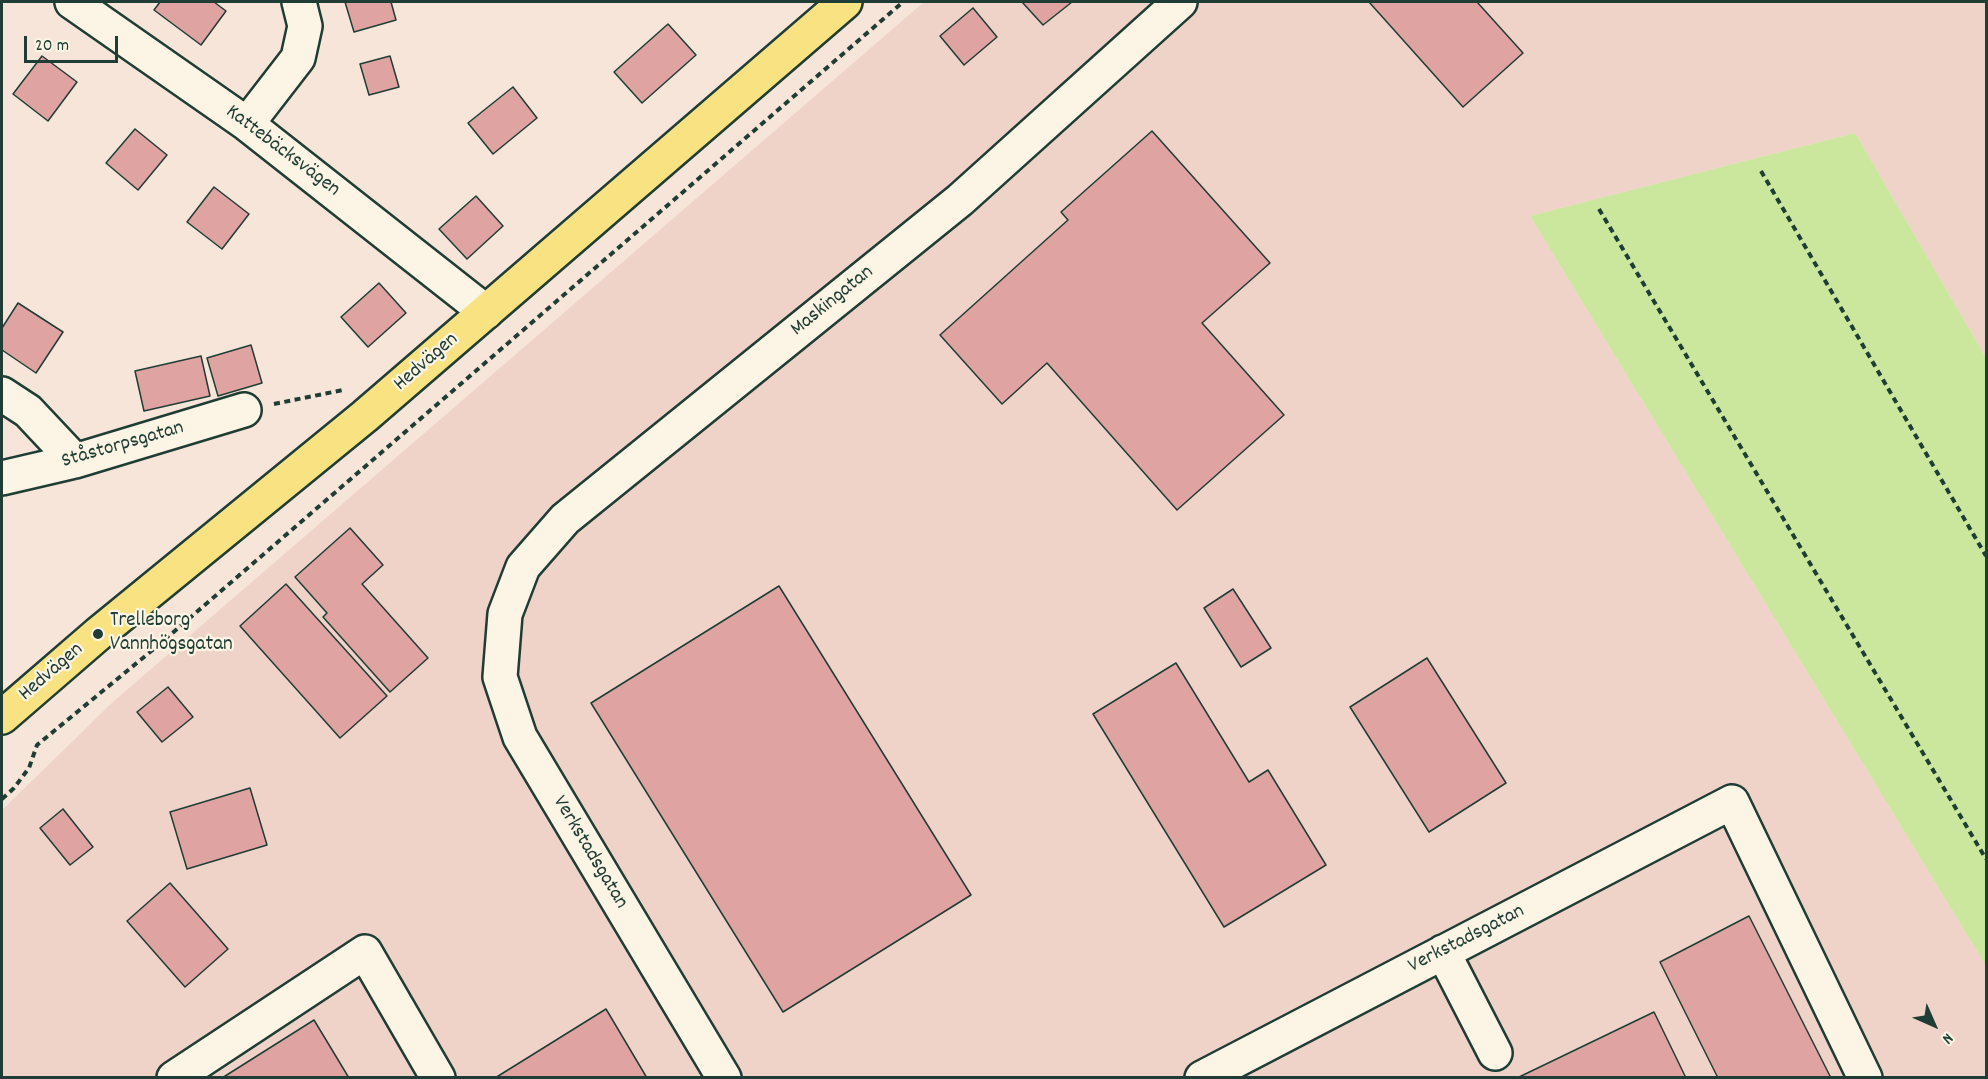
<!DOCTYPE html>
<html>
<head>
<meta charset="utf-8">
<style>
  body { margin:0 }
  #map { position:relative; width:1988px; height:1079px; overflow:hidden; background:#f6e5d8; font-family:Dekko,sans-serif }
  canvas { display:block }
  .frame { position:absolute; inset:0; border:3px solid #1f3d34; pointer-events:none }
  .north { position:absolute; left:1904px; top:995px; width:60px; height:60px; -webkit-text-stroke:4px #fcf5e5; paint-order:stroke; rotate:135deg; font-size:16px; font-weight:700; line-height:24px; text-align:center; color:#1f3d34 }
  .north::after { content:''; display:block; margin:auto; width:21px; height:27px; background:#1f3d34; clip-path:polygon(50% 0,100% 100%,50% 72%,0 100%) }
  .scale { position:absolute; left:24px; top:36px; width:94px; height:27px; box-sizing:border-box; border:3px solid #1f3d34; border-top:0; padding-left:8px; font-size:18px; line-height:21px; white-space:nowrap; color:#1f3d34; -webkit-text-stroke:4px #fcf5e5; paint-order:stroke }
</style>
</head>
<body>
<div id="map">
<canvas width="1988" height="1079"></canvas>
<div class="frame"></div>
<div class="north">N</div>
<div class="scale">20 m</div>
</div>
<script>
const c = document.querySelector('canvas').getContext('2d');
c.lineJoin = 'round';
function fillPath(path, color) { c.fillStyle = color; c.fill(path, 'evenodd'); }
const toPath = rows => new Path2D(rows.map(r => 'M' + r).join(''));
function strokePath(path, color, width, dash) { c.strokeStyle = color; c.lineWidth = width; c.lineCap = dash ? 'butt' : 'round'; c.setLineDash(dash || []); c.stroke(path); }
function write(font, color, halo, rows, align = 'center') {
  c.font = font + ' Dekko,sans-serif'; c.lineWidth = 4.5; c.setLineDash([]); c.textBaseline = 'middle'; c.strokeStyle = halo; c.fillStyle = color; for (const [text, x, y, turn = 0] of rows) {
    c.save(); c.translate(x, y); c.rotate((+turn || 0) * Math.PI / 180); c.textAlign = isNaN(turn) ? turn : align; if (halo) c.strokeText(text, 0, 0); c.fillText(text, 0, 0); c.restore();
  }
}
const built = toPath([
  [924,2,1986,2,1986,358,1855,133,1530,216,1986,966,1986,1077,2,1078,2,810,114,701]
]);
const green = toPath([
  [1855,133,1986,358,1986,966,1530,216]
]);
const building = toPath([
  [160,2,214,2,226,11,201,45,154,10,160,2],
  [345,2,391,2,396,20,354,32,345,2],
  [1022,2,1072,2,1043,25,1022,2],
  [1369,2,1477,2,1523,53,1463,107,1369,2],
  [973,8,997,37,964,65,940,36,973,8],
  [668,24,696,55,642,103,614,72,668,24],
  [42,56,77,82,48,121,13,94,42,56],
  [390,56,399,87,369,95,360,64,390,56],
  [513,87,537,118,493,154,468,123,513,87],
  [135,129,167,155,138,190,106,163,135,129],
  [1152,131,1270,263,1202,323,1284,415,1177,510,1047,363,1002,404,940,335,1068,220,1061,212,1152,131],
  [214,187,249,214,222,249,187,222,214,187],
  [476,196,503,226,467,259,439,229,476,196],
  [379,283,406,313,368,347,341,317,379,283],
  [18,303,63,332,36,373,2,350,2,328,18,303],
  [251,345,262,383,218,396,207,358,251,345],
  [201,356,210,396,144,411,135,371,201,356],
  [350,528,383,565,362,584,428,658,390,692,323,617,327,613,295,577,350,528],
  [286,584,387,696,340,738,240,626,286,584],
  [779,586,971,895,783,1012,591,703,779,586],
  [1233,589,1271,648,1241,667,1204,608,1233,589],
  [1427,658,1506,783,1429,832,1350,707,1427,658],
  [1176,663,1249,782,1268,770,1326,865,1224,927,1093,714,1176,663],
  [168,687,193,717,162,742,137,712,168,687],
  [250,788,267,845,187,869,170,812,250,788],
  [63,809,93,847,70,865,40,828,63,809],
  [170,883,228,949,185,987,127,921,170,883],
  [1749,916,1831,1078,1718,1078,1660,962,1749,916],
  [606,1009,647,1078,495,1078,606,1009],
  [1654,1012,1686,1078,1517,1078,1654,1012],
  [314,1020,349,1078,222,1078,314,1020]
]);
const path = toPath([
  [1761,171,1986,556],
  [1599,209,1986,859],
  [274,404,343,390],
  [2,799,14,788,29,768,37,745,155,648,903,2]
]);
const minor = toPath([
  [72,2,247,124,486,312],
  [247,124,298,58,305,26,299,2],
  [2,394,28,411,75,461],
  [2,478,75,461,244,410],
  [1443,952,1495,1053],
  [174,1078,365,952,438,1078],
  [724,1078,520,737,500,677,505,614,523,567,565,519,960,200,1180,2],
  [1202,1078,1732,802,1865,1078]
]);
const major = toPath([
  [2,717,98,634,365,416,845,2]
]);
const markers = [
  [98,634,6,"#1f3d34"]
];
const streetNames = [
  ["Kattebäcksvägen",282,152,37],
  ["Maskingatan",833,302,-39],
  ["Hedvägen",427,363,-41],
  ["Ståstorpsgatan",123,446,-16],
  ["Hedvägen",52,673,-41],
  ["Verkstadsgatan",589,853,59],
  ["Verkstadsgatan",1467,940,-27]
];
const poiNames = [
  ["Trelleborg",110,622],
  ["Vannhögsgatan",110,646]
];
fillPath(built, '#efd2c8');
fillPath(green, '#cbe79d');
fillPath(building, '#dfa4a2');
strokePath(building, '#1f3d34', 1.5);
strokePath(minor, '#1f3d34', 38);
strokePath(major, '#1f3d34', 38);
strokePath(path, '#1f3d34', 4, [6, 4.5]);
strokePath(minor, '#fcf5e5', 33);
strokePath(major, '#f8e281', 33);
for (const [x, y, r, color] of markers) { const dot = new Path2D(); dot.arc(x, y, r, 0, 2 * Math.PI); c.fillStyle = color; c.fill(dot); strokePath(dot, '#fcf5e5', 2); }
write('21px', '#1f3d34', '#fcf5e5', streetNames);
write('21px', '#1f3d34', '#fcf5e5', poiNames, 'left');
</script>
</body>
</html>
